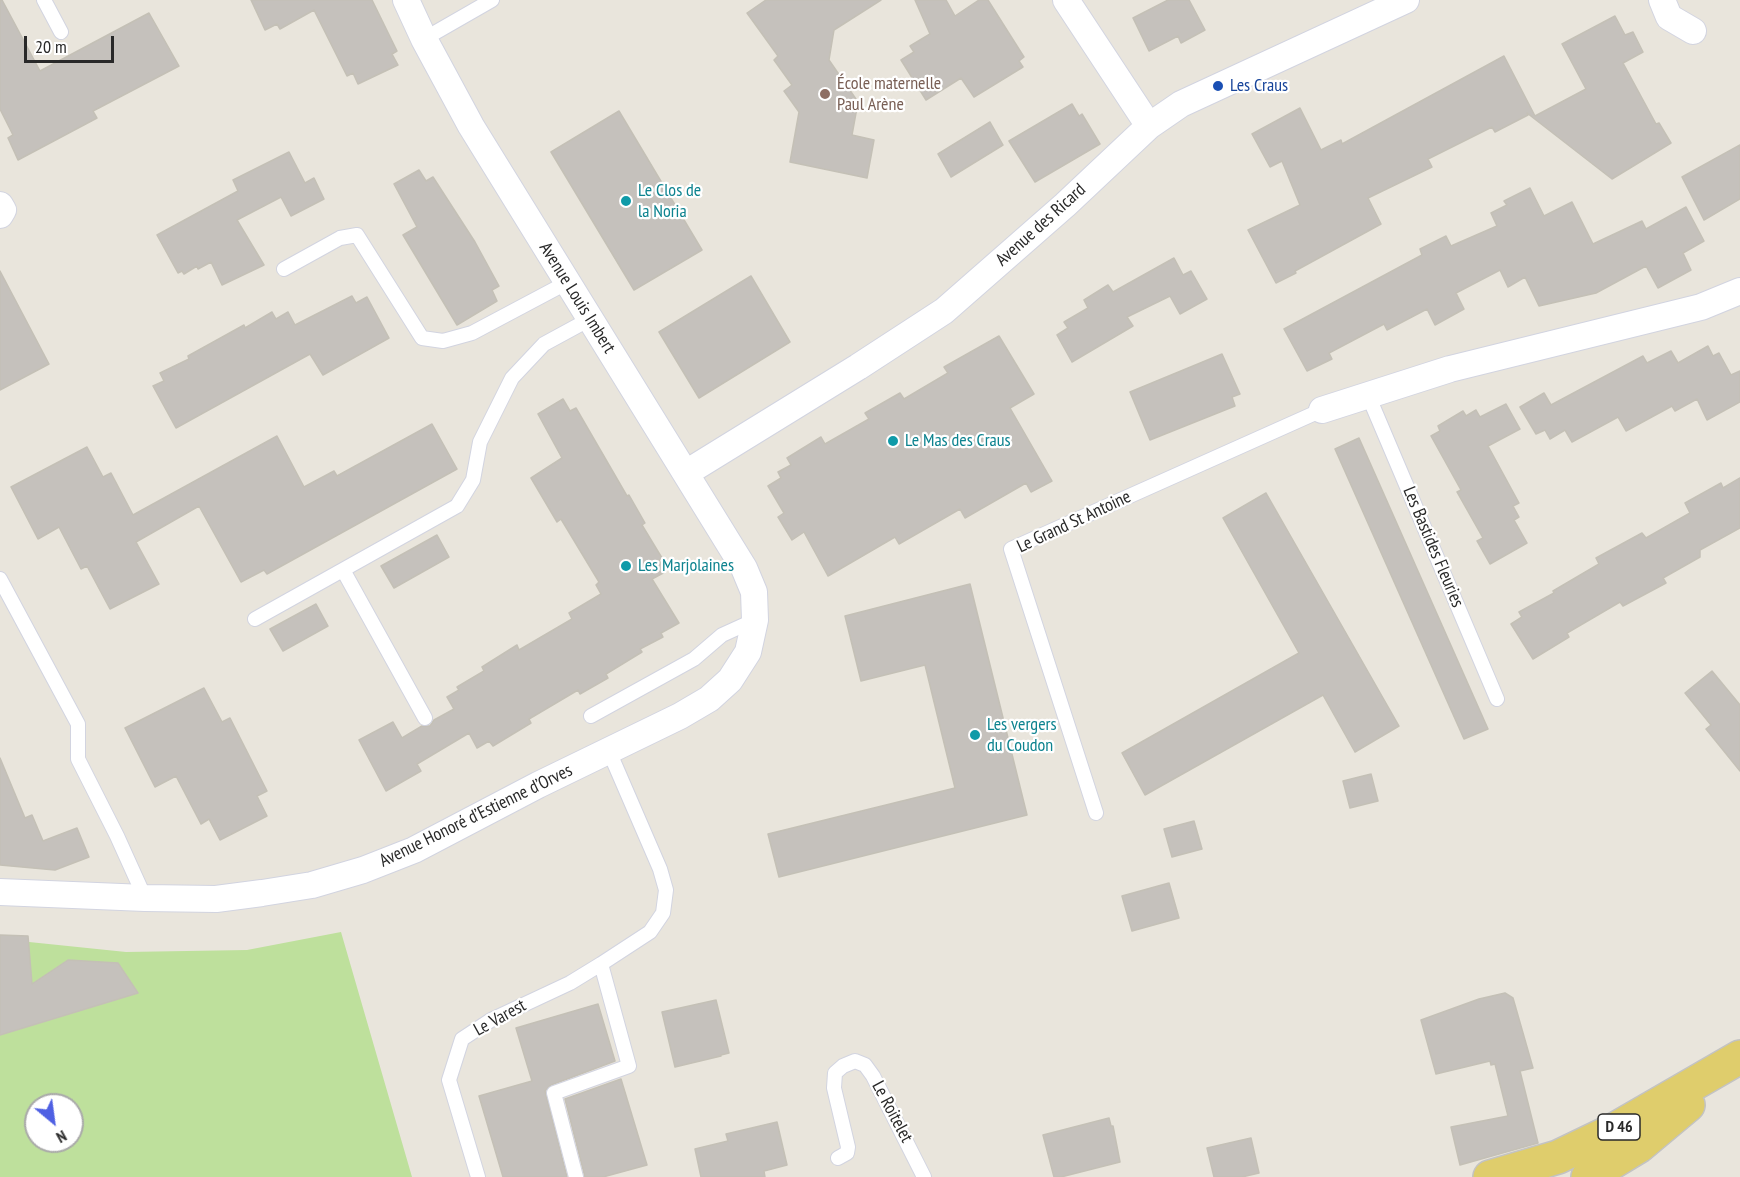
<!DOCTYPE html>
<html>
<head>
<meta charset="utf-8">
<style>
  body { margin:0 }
  #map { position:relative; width:1740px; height:1177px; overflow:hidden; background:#e9e5dc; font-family:"PT Sans Narrow",sans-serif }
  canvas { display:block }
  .north { position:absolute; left:24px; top:1093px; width:60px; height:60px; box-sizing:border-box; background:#fff; border:2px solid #a9a9a9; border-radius:50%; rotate:151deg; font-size:16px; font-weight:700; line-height:24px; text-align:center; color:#292929 }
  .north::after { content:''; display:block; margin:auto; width:21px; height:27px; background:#4f60e3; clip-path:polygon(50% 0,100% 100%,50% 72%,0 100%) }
  .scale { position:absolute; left:24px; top:36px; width:90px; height:27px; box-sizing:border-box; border:3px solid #292929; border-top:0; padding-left:8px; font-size:18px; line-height:21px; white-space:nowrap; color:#292929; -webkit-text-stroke:4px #fff; paint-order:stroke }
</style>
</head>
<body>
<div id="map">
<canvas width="1740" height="1177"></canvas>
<div class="north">N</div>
<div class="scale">20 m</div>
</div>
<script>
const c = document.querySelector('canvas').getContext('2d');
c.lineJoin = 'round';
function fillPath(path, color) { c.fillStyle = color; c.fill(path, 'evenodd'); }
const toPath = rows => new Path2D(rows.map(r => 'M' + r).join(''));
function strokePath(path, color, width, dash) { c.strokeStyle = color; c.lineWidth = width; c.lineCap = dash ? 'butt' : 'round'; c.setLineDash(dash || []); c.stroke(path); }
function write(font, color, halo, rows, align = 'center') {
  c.font = font + ' "PT Sans Narrow",sans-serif'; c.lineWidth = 4.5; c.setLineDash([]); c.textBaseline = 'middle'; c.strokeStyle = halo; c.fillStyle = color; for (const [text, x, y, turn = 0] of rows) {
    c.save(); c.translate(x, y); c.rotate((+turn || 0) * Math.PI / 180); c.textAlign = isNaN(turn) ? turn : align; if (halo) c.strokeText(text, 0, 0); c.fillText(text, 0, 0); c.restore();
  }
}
const pitch = toPath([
  [341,932,412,1177,0,1177,0,939,126,952,247,950],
  [36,1105,72,1105,72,1141,36,1141]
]);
const building = toPath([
  [0,0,2,0,40,71,149,13,179,66,93,111,97,118,18,160,8,138,13,135,0,109,0,0],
  [251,0,372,0,397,51,392,54,398,65,358,84,353,73,347,76,314,10,280,29,277,24,265,30,251,0],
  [766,0,881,0,834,30,829,60,858,102,852,135,874,140,867,178,790,162,799,112,784,91,792,85,774,60,778,56,747,13,766,0],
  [915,0,946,0,955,16,979,0,988,0,1024,57,1019,61,1023,67,974,97,961,78,926,100,901,60,914,52,910,46,930,34,915,0],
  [1168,0,1189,0,1205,30,1181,43,1178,36,1149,51,1133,18,1168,0],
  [1615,16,1625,35,1633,32,1643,52,1623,63,1656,124,1659,123,1671,143,1612,179,1527,113,1528,115,1495,132,1492,127,1428,159,1432,167,1368,198,1381,224,1295,271,1296,273,1276,283,1248,230,1300,205,1282,161,1270,167,1252,134,1300,108,1321,150,1341,140,1342,144,1504,56,1535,116,1586,89,1562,44,1615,16],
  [1072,104,1079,116,1082,114,1100,144,1035,182,1009,141,1072,104],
  [619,111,702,250,634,290,551,152,619,111],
  [990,122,1003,145,951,177,938,154,990,122],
  [1740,145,1740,199,1704,220,1682,177,1740,145],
  [289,152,305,183,314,178,324,199,291,216,281,197,237,220,264,265,222,285,211,262,198,269,197,266,184,274,182,271,178,273,157,235,238,191,233,180,289,152],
  [419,170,426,181,433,177,475,242,499,286,492,290,497,301,457,325,403,235,417,227,394,184,419,170],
  [1530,188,1544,216,1572,202,1593,244,1642,221,1646,229,1686,207,1704,241,1683,253,1691,270,1658,288,1646,266,1596,293,1539,306,1525,277,1508,287,1500,270,1456,293,1464,309,1435,325,1427,309,1387,330,1384,324,1329,353,1332,359,1307,371,1284,329,1422,255,1420,249,1446,236,1451,246,1497,226,1491,213,1507,205,1504,201,1530,188],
  [1174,258,1183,275,1191,271,1207,299,1180,314,1170,296,1127,317,1133,326,1072,362,1057,335,1068,328,1064,322,1088,308,1084,300,1108,285,1113,292,1174,258],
  [0,271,49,364,0,390,0,271],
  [751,276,790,342,699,398,659,332,751,276],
  [352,296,356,303,367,297,389,338,323,375,310,354,176,428,153,386,164,381,160,373,189,359,188,356,244,325,245,328,272,312,276,319,288,312,295,325,352,296],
  [999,336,1034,394,1010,408,1052,481,1031,492,1026,483,965,518,960,509,899,544,895,537,828,576,804,532,792,540,778,517,784,513,768,486,781,478,778,472,791,465,787,458,821,437,825,444,869,419,865,413,900,393,904,399,948,373,944,367,999,336],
  [1708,346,1713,356,1719,353,1731,375,1740,371,1740,402,1707,420,1697,399,1675,411,1672,406,1626,431,1618,417,1572,442,1565,430,1550,439,1545,430,1536,434,1520,407,1544,393,1551,405,1643,356,1647,363,1671,351,1678,363,1708,346],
  [1222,354,1240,394,1232,397,1235,406,1150,440,1130,392,1222,354],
  [563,399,570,411,576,408,627,496,629,495,645,523,642,525,662,558,659,560,665,572,652,579,679,623,661,633,663,637,640,649,642,652,606,674,608,678,580,694,578,690,529,719,531,723,493,746,489,741,477,748,469,733,417,764,421,771,386,791,359,740,393,722,402,738,422,726,430,726,434,720,454,709,447,697,459,690,457,687,484,671,482,667,517,645,519,650,572,619,569,613,601,594,596,585,599,582,561,519,557,522,531,478,562,458,538,414,563,399],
  [1506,404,1520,429,1488,446,1519,503,1513,506,1519,517,1514,520,1527,543,1490,564,1477,541,1483,538,1457,492,1461,490,1431,436,1440,431,1438,426,1463,411,1466,416,1476,410,1480,417,1506,404],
  [432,424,457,469,267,574,264,570,241,582,199,506,136,542,159,584,110,609,87,566,81,569,59,527,38,539,11,487,87,447,103,477,111,473,133,515,277,436,304,487,334,471,337,476,432,424],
  [1359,438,1488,729,1464,739,1335,449,1359,438],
  [1740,478,1740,528,1700,550,1700,557,1663,578,1666,583,1623,606,1620,602,1567,633,1569,637,1533,659,1511,624,1522,617,1519,612,1554,593,1553,591,1599,564,1596,558,1642,533,1646,538,1690,513,1685,503,1721,483,1723,488,1740,478],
  [1266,493,1399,726,1355,752,1323,695,1145,795,1122,753,1299,653,1223,518,1266,493],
  [437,535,449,557,394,588,381,566,437,535],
  [970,584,1027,815,779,877,768,834,955,788,925,665,861,681,845,616,970,584],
  [316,604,328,626,283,651,270,629,316,604],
  [1712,671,1740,705,1740,771,1706,729,1711,725,1685,693,1712,671],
  [204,688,222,722,230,718,267,791,257,796,267,816,220,840,209,819,201,824,176,776,155,787,125,728,204,688],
  [0,758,25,818,32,815,43,841,77,828,89,857,55,870,0,865,0,758],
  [1371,774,1378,801,1350,808,1343,781,1371,774],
  [1194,821,1202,849,1172,857,1164,829,1194,821],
  [1169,883,1179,918,1132,931,1122,896,1169,883],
  [0,935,28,936,32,984,68,960,118,963,138,993,0,1035,0,935],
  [1505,993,1513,998,1533,1068,1520,1071,1538,1143,1460,1165,1451,1127,1508,1116,1495,1064,1491,1065,1490,1061,1436,1074,1421,1020,1479,999,1505,993],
  [716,1000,729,1053,721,1055,721,1056,675,1067,662,1012,716,1000],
  [598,1004,615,1061,551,1085,545,1091,567,1177,503,1177,479,1096,532,1081,516,1028,598,1004],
  [621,1079,647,1165,603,1177,585,1177,565,1099,621,1079],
  [1109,1118,1111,1126,1113,1126,1120,1162,1061,1177,1054,1177,1043,1135,1109,1118],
  [777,1122,787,1165,764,1171,765,1177,701,1177,695,1149,728,1141,726,1134,777,1122],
  [1251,1138,1259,1173,1242,1177,1214,1177,1207,1148,1251,1138]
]);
const lane = toPath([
  [44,0,61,32],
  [424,39,492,0],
  [284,269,340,238,357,235,422,338,443,341,472,333,568,282],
  [1368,395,1497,699],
  [343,570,425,718],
  [0,579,78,724,78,759,117,836,145,898],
  [255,619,457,506,473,480,480,442,512,378,544,344,590,319],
  [591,716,694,659,722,635,755,620],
  [1096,813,1011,549,1322,410],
  [601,964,650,932,663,913,666,890,660,869,609,751],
  [838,1158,847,1153,848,1147,834,1088,835,1073,843,1066,855,1061,865,1065,873,1076,924,1177],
  [478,1177,449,1080,462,1039,491,1020,570,983,601,964,629,1066,554,1093,576,1177]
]);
const street = toPath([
  [1066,0,1149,126],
  [1662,0,1669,17,1693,31],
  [0,205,3,210,0,215],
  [1322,410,1450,369,1701,307,1740,291],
  [686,473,858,367,944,311,1065,205,1149,126,1181,104,1406,0],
  [0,892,145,898,216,899,262,893,312,885,363,870,414,850,538,785,680,716,709,699,730,680,748,652,755,620,754,592,744,568,471,126,424,39,406,0]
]);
const primary = toPath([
  [1490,1177,1558,1157,1612,1131,1740,1057],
  [1588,1177,1639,1146,1688,1105]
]);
const markers = [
  [1218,86,6,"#1a4fb4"],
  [825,94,6,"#8d6e63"],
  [626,201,6,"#0f9aa8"],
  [893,441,6,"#0f9aa8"],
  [626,566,6,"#0f9aa8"],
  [975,735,6,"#0f9aa8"]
];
const shields = [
  [1619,1127,42]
];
const shieldNames = [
  ["D 46",1619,1127]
];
const educationNames = [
  ["École maternelle",837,84],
  ["Paul Arène",837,105]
];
const transitNames = [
  ["Les Craus",1230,86]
];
const cultureNames = [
  ["Le Clos de",638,191],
  ["la Noria",638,212],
  ["Le Mas des Craus",905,441],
  ["Les Marjolaines",638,566],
  ["Les vergers",987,725],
  ["du Coudon",987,746]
];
const streetNames = [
  ["Avenue des Ricard",1041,225,-42],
  ["Avenue Louis Imbert",577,298,58],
  ["Le Grand St Antoine",1074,522,-25],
  ["Les Bastides Fleuries",1433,547,67],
  ["Avenue Honoré d’Estienne d’Orves",476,816,-26],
  ["Le Varest",500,1018,-29],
  ["Le Roitelet",892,1112,62]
];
fillPath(pitch, '#bee09c');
fillPath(building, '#c5c1bc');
strokePath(building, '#c4c0b6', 1.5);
strokePath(lane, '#d2d4e0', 16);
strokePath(street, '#d2d4e0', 28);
strokePath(primary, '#c3c3c3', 36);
strokePath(lane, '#fff', 14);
strokePath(street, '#fff', 26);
strokePath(primary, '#dfcd6c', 33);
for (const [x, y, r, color] of markers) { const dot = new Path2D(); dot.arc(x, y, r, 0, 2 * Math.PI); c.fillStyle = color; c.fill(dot); strokePath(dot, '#fff', 2); }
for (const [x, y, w] of shields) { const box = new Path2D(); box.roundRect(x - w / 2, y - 13, w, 26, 4.5); c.fillStyle = '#fff'; c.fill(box); strokePath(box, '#292929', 1.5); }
write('bold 16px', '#292929', null, shieldNames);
write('18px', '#785e54', '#fff', educationNames, 'left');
write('18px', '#164399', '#fff', transitNames, 'left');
write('18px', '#0d838f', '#fff', cultureNames, 'left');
write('18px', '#292929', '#fff', streetNames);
</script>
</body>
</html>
